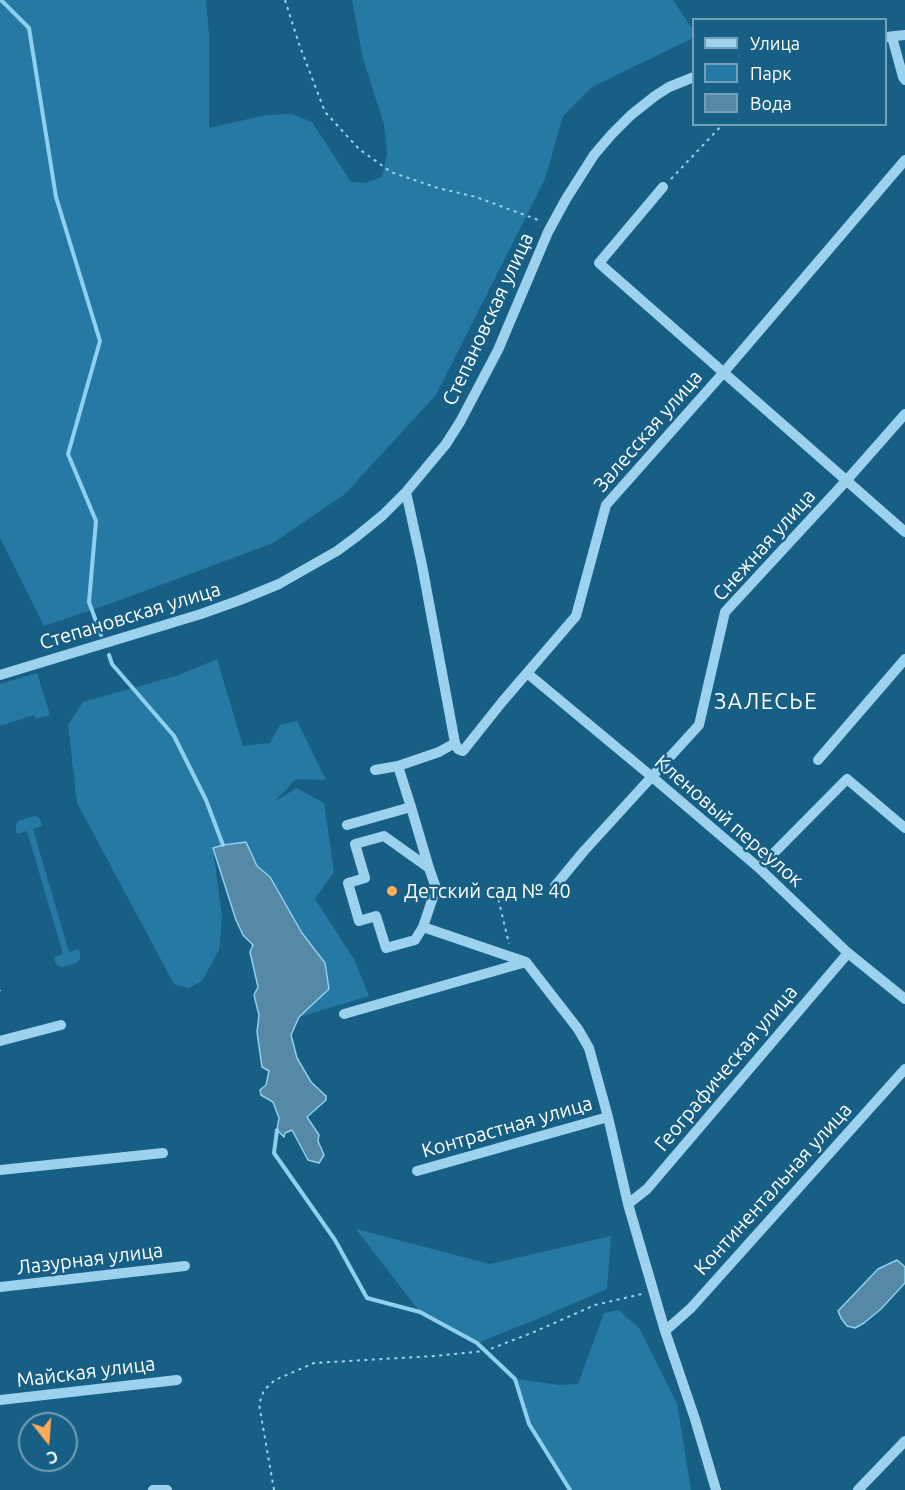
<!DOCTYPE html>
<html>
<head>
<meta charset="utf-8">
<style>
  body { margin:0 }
  #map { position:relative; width:905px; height:1490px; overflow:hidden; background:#175f85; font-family:Ubuntu,sans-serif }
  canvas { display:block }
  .legend { position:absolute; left:692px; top:18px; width:195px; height:108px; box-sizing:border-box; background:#175f85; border:2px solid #749fb6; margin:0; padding:8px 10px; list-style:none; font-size:18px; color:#fff }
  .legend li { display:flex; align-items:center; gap:12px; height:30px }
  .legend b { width:30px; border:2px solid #749fb6 }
  .north { position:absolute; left:18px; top:1412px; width:60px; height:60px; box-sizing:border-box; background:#175f85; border:2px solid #749fb6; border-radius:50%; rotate:163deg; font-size:16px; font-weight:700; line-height:24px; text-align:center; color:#fff }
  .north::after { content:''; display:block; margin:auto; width:21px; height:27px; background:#ffab58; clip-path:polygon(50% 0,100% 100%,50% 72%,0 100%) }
</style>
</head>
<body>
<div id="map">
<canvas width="905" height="1490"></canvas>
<ul class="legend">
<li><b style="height:8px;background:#9cd2ed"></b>Улица</li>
<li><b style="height:16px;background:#2679a2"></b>Парк</li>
<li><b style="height:16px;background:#5589a5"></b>Вода</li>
</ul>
<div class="north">С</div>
</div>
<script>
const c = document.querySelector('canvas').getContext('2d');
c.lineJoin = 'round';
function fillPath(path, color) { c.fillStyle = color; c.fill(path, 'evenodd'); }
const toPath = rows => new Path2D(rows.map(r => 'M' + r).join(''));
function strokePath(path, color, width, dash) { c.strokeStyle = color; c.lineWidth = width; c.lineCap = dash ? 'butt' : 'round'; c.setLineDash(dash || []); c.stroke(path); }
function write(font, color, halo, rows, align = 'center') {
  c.font = font + ' Ubuntu,sans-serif'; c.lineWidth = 5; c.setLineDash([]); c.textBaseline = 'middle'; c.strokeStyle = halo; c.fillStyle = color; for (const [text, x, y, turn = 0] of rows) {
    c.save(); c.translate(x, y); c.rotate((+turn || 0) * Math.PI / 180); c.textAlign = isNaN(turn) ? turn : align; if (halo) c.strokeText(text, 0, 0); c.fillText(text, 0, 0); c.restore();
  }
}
const green = toPath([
  [0,0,206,0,209,33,209,128,266,115,292,114,312,122,351,182,365,183,382,177,387,154,384,124,363,59,352,0,673,0,693,30,693,38,592,87,563,116,545,179,436,395,345,494,273,543,115,602,44,626,0,538],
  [217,659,243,746,270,743,280,725,297,721,326,780,296,779,275,801,297,788,324,803,334,872,315,899,354,959,369,996,299,1017,329,989,325,963,302,933,270,877,257,867,213,848,222,918,219,950,202,981,189,988,174,984,77,803,68,725,83,702,179,675],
  [37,673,50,715,36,719,34,715,0,726,0,684],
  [34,816,38,817,41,821,42,826,33,829,69,952,79,949,80,954,80,959,76,963,63,967,58,966,55,962,54,957,63,954,27,831,17,834,16,829,16,824,18,821],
  [356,1229,490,1264,611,1236,607,1289,535,1320,477,1343,420,1312],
  [619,1310,640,1329,677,1403,691,1490,570,1490,529,1424,515,1379,560,1385,578,1384,604,1313]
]);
const water = toPath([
  [246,842,257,866,270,877,302,933,325,963,329,989,299,1017,291,1035,297,1058,311,1082,326,1096,326,1100,307,1117,319,1135,318,1141,324,1155,319,1163,308,1160,292,1130,285,1133,284,1137,277,1130,279,1118,273,1102,261,1095,260,1090,266,1085,269,1071,262,1067,257,1032,259,1015,254,995,258,987,250,952,253,945,243,935,236,920,213,848,223,845,246,842],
  [897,1260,905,1267,905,1283,881,1309,864,1323,855,1328,847,1326,841,1318,838,1311,878,1269,897,1260]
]);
const stream = toPath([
  [1,0,29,28,56,197,100,341,68,454,96,521,89,602,101,635],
  [109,655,112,664,174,736,206,800,223,845],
  [277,1130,274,1153,335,1240,367,1298,420,1312,477,1343,515,1379,529,1424,570,1490]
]);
const path = toPath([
  [285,0,299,44,325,112,359,149,391,172,438,188,476,197,541,221],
  [671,179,723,124],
  [495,885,509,944],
  [0,990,0,991],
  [274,1490,259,1404,264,1390,275,1380,314,1363,435,1356,485,1351,534,1332,595,1305,642,1294]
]);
const minor = toPath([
  [886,37,905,35],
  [892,37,903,77,905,80],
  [663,187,599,263,905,532],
  [527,673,651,776,759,868,848,953,905,999],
  [0,675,201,614,240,600,279,584,337,551,356,537,383,515,406,492,446,444,460,422,498,350,548,232,566,199,594,155,611,135,631,115,655,96,669,87,694,77],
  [455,743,458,749,463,751,502,702,576,616,606,505,724,372,905,160],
  [818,760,905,659],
  [398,766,411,807,429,868,436,888,423,927,415,940,386,948,376,916,359,921,348,883,365,878,355,844,384,836,429,868],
  [375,770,398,766,439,752,455,743,422,565,406,492],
  [347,825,411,807],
  [759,868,847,779,905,828],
  [555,886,584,851,699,725,725,612,846,481,905,414],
  [423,927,526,962,578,1029,589,1048,608,1117,628,1204,665,1331,695,1419,716,1490],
  [344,1014,526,962],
  [0,1041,61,1025],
  [0,1170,163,1153],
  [417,1171,608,1117],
  [628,1204,647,1189,848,953],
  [0,1287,185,1266],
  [665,1331,691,1308,905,1069],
  [0,1400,177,1380],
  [153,1490,167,1490],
  [858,1490,905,1441]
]);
const markers = [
  [392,891,6,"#ffab58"]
];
const streetNames = [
  ["Степановская улица",488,319,-65],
  ["Залесская улица",648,431,-49],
  ["Снежная улица",764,545,-48],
  ["Степановская улица",130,616,-17],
  ["Кленовый переулок",729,821,41],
  ["Географическая улица",726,1068,-50],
  ["Контрастная улица",507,1127,-16],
  ["Континентальная улица",773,1189,-48],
  ["Лазурная улица",90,1259,-7],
  ["Майская улица",86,1372,-7]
];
const poiNames = [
  ["Детский сад № 40",404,891]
];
const quarterNames = [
  ["ЗАЛЕСЬЕ",766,702]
];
fillPath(green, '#2679a2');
fillPath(water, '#5589a5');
strokePath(water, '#8fd0ef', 1.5);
strokePath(stream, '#8fd0ef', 4);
strokePath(path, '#9cd2ed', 2, [3, 4.5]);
strokePath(minor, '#9cd2ed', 10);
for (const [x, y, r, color] of markers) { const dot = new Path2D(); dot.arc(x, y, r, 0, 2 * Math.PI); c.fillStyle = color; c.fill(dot); strokePath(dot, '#175f85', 2); }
write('20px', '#fff', '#175f85', streetNames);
write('20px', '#fff', '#175f85', poiNames, 'left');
c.letterSpacing = '1.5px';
write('22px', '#fff', '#175f85', quarterNames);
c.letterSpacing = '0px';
</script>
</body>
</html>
